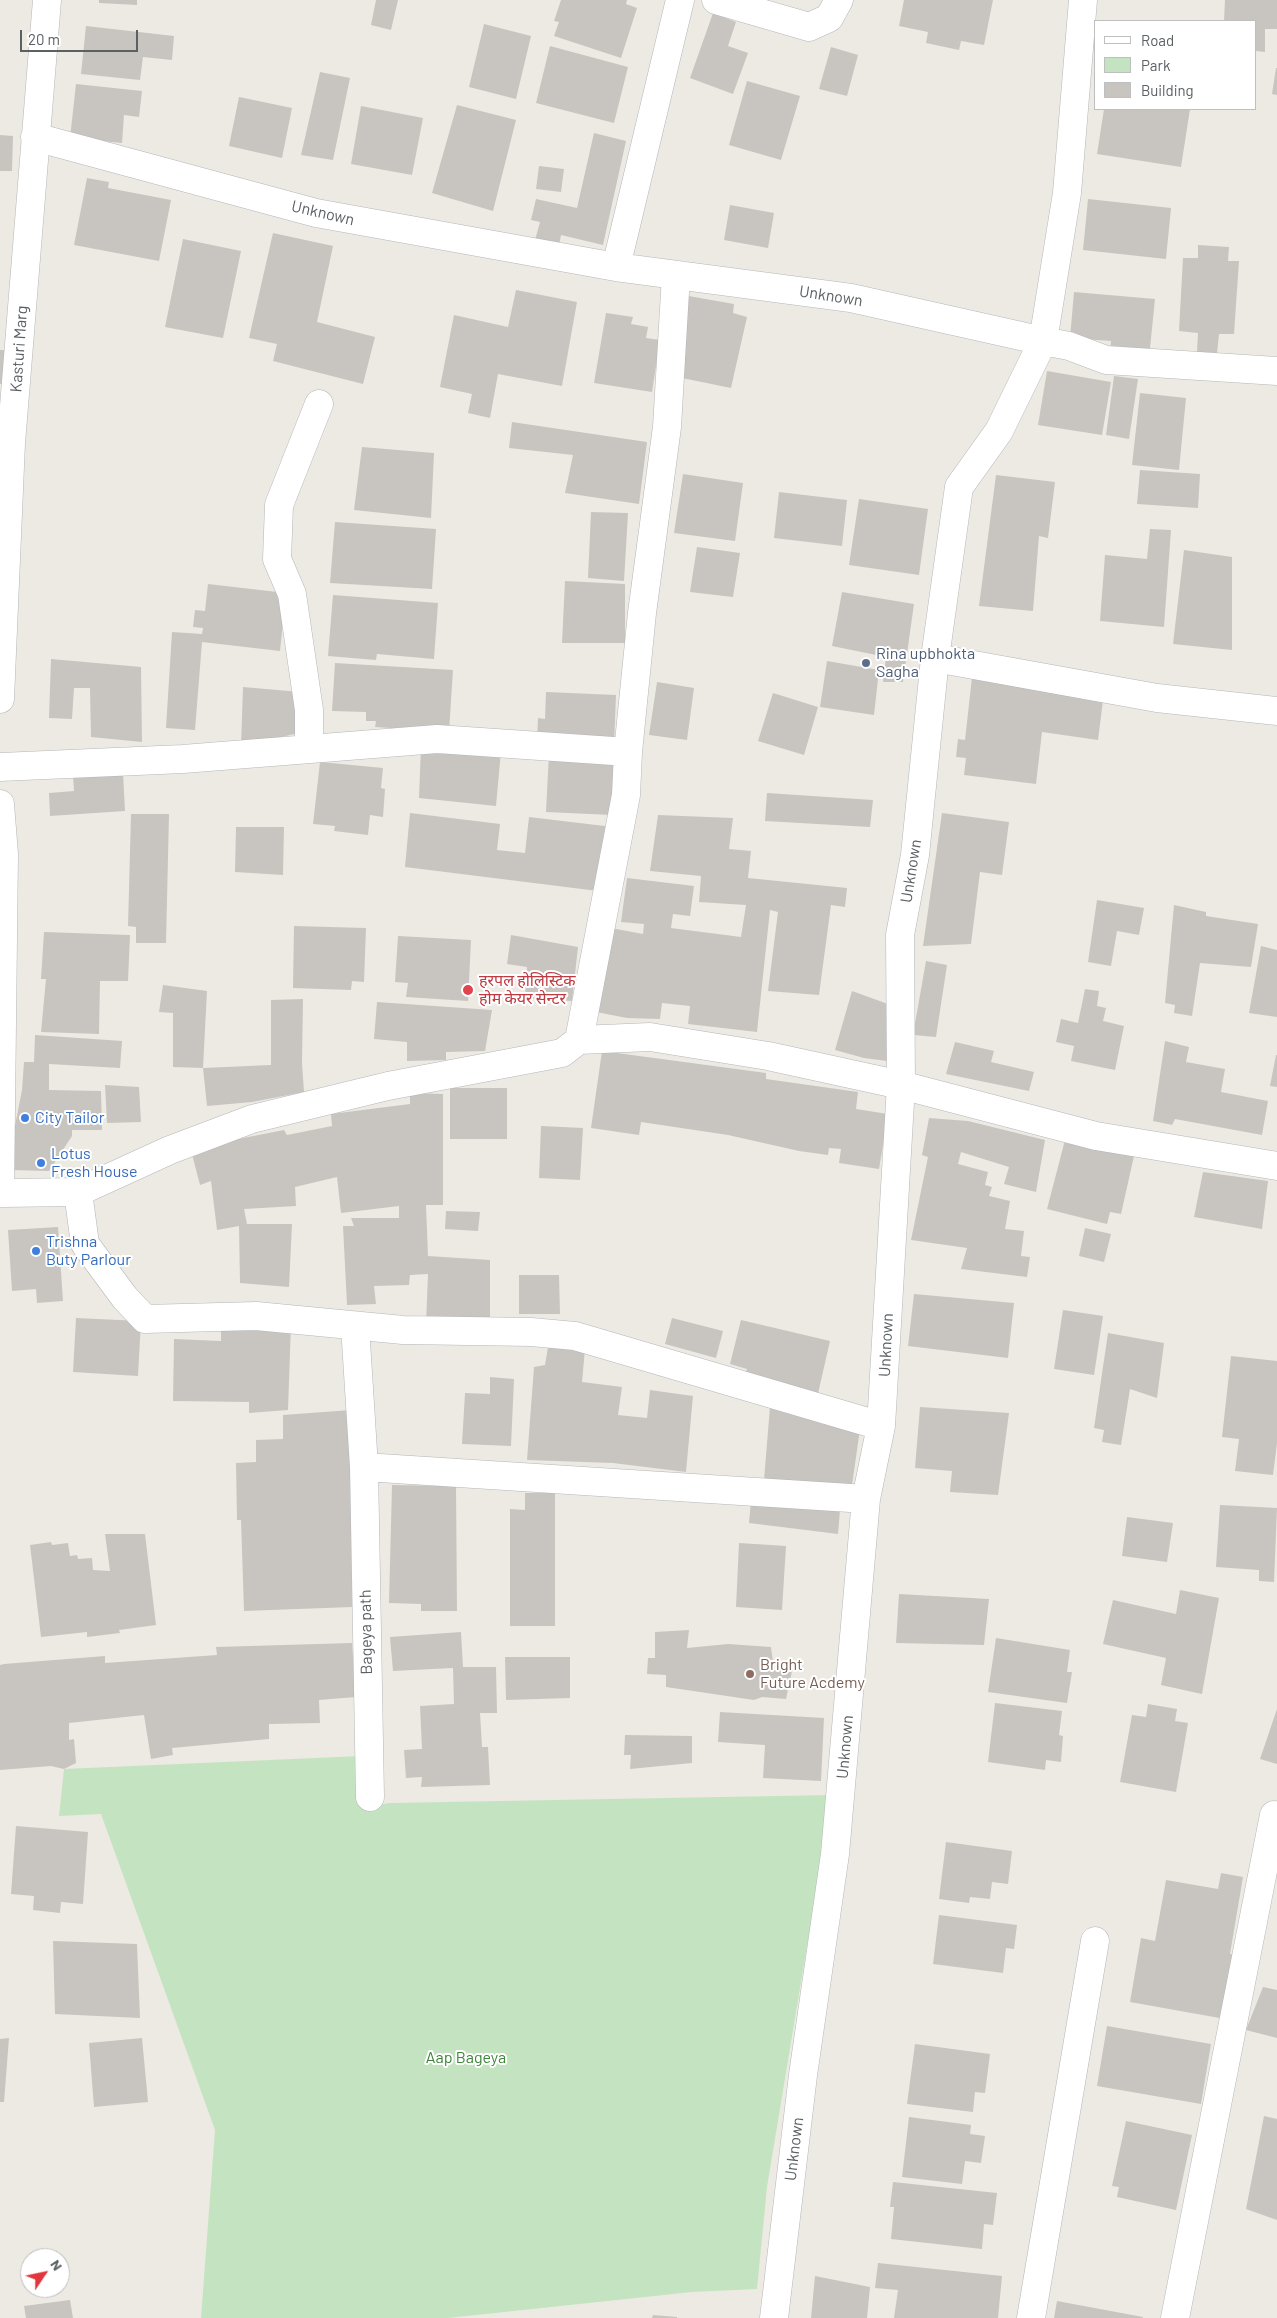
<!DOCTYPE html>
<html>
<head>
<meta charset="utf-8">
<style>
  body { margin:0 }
  #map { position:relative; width:1277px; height:2318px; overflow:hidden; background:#edeae3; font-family:Barlow,sans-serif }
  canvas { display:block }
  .legend { position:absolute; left:1094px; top:20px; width:162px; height:90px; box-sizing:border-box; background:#fff; border:1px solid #bdbfc1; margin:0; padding:6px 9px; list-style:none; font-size:15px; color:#5b6063 }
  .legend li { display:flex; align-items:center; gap:10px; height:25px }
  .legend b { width:25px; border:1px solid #bdbfc1 }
  .north { position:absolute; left:20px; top:2248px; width:50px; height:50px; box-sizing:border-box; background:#fff; border:1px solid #bdbfc1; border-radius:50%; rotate:56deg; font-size:14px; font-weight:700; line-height:20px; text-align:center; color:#5b6063 }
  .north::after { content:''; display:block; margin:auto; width:18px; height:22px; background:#e1363b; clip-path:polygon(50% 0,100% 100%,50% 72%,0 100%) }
  .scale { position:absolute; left:20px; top:30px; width:118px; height:22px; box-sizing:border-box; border:2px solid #5b6063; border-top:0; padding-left:6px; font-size:15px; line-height:18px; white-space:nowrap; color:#5b6063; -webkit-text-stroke:4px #fff; paint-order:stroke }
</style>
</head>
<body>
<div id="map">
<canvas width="1277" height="2318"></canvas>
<ul class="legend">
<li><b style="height:6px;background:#fff"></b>Road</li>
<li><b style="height:14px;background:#c4e4c1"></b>Park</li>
<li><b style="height:14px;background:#c8c5c0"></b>Building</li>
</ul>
<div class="north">N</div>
<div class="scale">20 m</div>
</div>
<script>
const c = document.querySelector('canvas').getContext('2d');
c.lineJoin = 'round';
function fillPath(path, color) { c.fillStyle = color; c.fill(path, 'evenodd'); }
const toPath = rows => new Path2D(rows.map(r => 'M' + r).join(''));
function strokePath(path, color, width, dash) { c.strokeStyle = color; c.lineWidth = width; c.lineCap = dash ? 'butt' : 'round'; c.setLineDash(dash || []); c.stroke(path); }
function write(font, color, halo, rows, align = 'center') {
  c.font = font + ' Barlow,"Noto Sans Devanagari",sans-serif'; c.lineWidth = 4; c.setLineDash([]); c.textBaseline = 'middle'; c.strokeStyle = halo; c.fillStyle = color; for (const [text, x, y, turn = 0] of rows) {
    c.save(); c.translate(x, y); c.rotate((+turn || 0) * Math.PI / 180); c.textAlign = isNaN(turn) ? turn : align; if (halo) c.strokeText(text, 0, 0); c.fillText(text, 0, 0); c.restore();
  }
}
const green = toPath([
  [361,1756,367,1807,389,1803,832,1795,767,2187,757,2289,692,2292,448,2318,201,2318,215,2130,101,1814,59,1816,64,1769]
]);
const building = toPath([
  [99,0,137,0,137,5,99,3],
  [376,0,398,0,391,30,371,25],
  [561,0,627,0,626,4,637,8,621,58,554,36,559,22,554,21],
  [904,0,993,0,984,45,961,41,959,50,926,43,928,32,899,26],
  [1225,0,1277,0,1277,29,1265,29,1265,52,1256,51,1256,21,1224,21],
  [713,13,736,22,728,46,748,53,733,94,690,78],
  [484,24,531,36,516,99,469,87],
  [86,26,174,36,172,60,143,57,140,80,81,74],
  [550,46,628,67,614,123,536,103],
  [831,47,858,55,847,96,819,89],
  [1276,68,1277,68,1277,95,1272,94],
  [320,72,350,78,333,160,301,155],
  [747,81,800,96,781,160,729,145],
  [76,84,142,91,139,117,124,115,122,143,70,138],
  [239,97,292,108,282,158,229,146],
  [457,105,516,120,493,211,432,193],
  [361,106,423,118,412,175,351,164],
  [1104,109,1190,109,1181,167,1097,154],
  [594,133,626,141,603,245,561,235,559,246,535,240,540,222,531,220,536,199,577,208],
  [0,135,13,136,12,171,0,171],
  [539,166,564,169,561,192,536,189],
  [87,178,109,182,108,188,171,200,159,261,74,245],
  [1088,199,1171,208,1166,259,1083,250],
  [730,205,774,213,768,248,724,240],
  [273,233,333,246,317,322,375,337,363,384,273,361,277,344,249,338],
  [183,239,241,251,223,338,165,327],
  [1198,245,1229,247,1228,261,1239,261,1234,334,1219,334,1217,353,1197,352,1198,333,1179,331,1183,258,1198,258],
  [516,290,577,302,562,386,498,374,490,418,468,413,472,394,440,387,454,315,508,327],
  [1074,292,1155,299,1149,358,1110,354,1111,341,1070,338],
  [683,295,734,304,733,313,747,317,731,388,677,377],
  [606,313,633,317,631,324,648,327,646,338,660,340,652,392,594,383],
  [0,350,4,350,4,384,0,384],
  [1047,371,1111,382,1102,435,1038,425],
  [1114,376,1138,379,1129,439,1106,435],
  [1140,393,1186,398,1179,470,1132,465],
  [512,422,647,442,639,504,565,493,573,455,509,448],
  [362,447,434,453,431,518,354,510],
  [1140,470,1200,474,1198,508,1137,504],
  [683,474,743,483,735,541,674,533],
  [996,475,1055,482,1048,538,1039,536,1033,611,979,606],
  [779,492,847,500,842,546,774,538],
  [859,499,928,509,919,575,849,565],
  [591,512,628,513,624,581,588,578],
  [335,522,436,529,432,589,330,583],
  [1150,529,1171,530,1164,627,1100,621,1105,555,1147,559],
  [697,547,740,553,733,597,690,592],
  [1184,550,1232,557,1232,650,1173,644],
  [565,581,625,584,625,643,562,643],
  [208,584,286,593,280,651,202,642,195,730,166,728,172,632,202,634,203,628,193,627,195,610,205,611],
  [842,592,914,604,903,682,883,682,886,657,832,646],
  [333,595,438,603,434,659,377,654,376,660,328,656],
  [51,659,141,667,142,742,91,737,90,688,74,688,72,719,49,718],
  [827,661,879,670,874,715,820,707],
  [335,663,453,670,449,732,375,727,376,721,366,721,366,712,332,711],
  [972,677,1104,693,1098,740,1042,732,1036,784,964,775,966,758,956,757,958,739,965,740],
  [657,682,694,688,687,740,649,735],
  [243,687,300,692,299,733,241,746],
  [546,692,616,695,614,744,537,741,538,718,545,719],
  [773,693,818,707,804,755,758,741],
  [421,746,501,751,496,806,419,798],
  [549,753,615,757,612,815,546,812],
  [320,762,383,768,381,788,385,789,383,817,370,815,368,835,334,831,335,826,313,824],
  [123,773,125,811,50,816,49,793,74,791,73,776],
  [767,793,873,800,870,827,765,821],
  [410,813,500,824,497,850,525,853,529,817,613,827,606,892,405,867],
  [942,813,1009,822,1002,875,980,872,971,944,923,946],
  [131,814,169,814,166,943,136,943,136,927,128,926],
  [658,815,733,818,729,849,751,851,748,878,847,888,845,907,831,905,819,995,768,991,778,912,770,910,757,1032,688,1024,690,1006,662,1003,660,1019,627,1018,596,1012,611,928,643,934,644,924,621,922,627,878,694,886,690,916,673,914,671,928,741,937,746,905,699,902,701,876,650,871],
  [236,827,284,827,283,875,235,872],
  [1097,900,1144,908,1139,935,1117,931,1111,966,1088,962],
  [1174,905,1206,912,1206,916,1258,924,1251,967,1200,963,1192,1016,1174,1013,1175,1005,1165,1003],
  [294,926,366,928,364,982,352,981,351,990,293,988],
  [44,932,130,935,128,981,100,981,99,1034,41,1032,46,979,41,979],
  [511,935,578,947,572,1001,525,998,527,967,507,964],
  [398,936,471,940,468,1001,406,997,408,983,395,982],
  [1261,946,1277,950,1277,1017,1249,1013],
  [926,961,947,965,936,1037,913,1035],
  [163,985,207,991,203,1068,173,1067,173,1013,159,1012],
  [1085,989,1099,991,1097,1006,1106,1008,1103,1021,1124,1026,1115,1070,1071,1061,1074,1046,1056,1042,1061,1019,1078,1023],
  [852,991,899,1008,887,1061,864,1058,835,1050],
  [303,999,302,1063,304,1092,252,1102,207,1106,203,1068,271,1065,271,1000],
  [377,1002,492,1010,485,1051,446,1052,446,1060,407,1061,407,1042,374,1039],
  [35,1035,122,1041,120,1068,49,1064,49,1090,101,1091,102,1130,72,1130,72,1136,49,1171,10,1170,12,1141,22,1090,24,1062,34,1062],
  [1165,1041,1189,1047,1186,1062,1225,1069,1221,1092,1268,1101,1262,1135,1175,1119,1172,1125,1153,1121],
  [955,1042,994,1051,991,1062,1034,1072,1029,1091,946,1074],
  [602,1051,766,1073,766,1079,858,1092,856,1109,888,1114,879,1169,839,1163,841,1149,829,1148,828,1155,799,1151,728,1135,641,1122,639,1135,591,1128],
  [1276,1055,1277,1055,1277,1087,1270,1086],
  [105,1085,139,1087,141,1122,107,1123],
  [450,1088,507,1088,507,1139,450,1139],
  [410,1093,443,1094,443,1205,426,1205,428,1256,490,1260,490,1318,454,1318,426,1324,428,1274,410,1275,409,1285,374,1286,376,1304,347,1305,343,1226,354,1226,351,1218,399,1218,399,1206,341,1213,337,1177,295,1187,296,1206,244,1209,247,1224,292,1224,289,1287,240,1283,239,1226,217,1230,211,1181,200,1185,192,1154,233,1140,284,1130,287,1135,332,1126,331,1114,410,1104],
  [929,1118,968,1121,1045,1140,1036,1192,1004,1184,1009,1167,961,1152,958,1164,988,1172,985,1185,992,1187,989,1196,1010,1201,1005,1229,1024,1231,1021,1256,1030,1257,1027,1277,961,1269,967,1248,911,1240,928,1157,922,1155],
  [541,1126,583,1128,580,1180,539,1178],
  [1065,1140,1134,1156,1121,1214,1110,1212,1107,1224,1047,1209],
  [1203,1172,1268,1181,1262,1229,1194,1217],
  [446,1211,480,1212,478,1231,445,1229],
  [58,1227,63,1301,37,1303,36,1289,12,1291,8,1230],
  [1085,1228,1111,1234,1104,1262,1079,1256],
  [519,1275,559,1275,560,1314,519,1314],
  [914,1294,1014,1303,1008,1358,908,1346],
  [1063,1310,1103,1316,1094,1375,1054,1369],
  [76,1318,141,1321,138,1376,73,1372],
  [672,1318,723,1331,716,1358,665,1344],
  [741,1320,830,1341,817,1398,743,1379,747,1369,730,1364],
  [221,1324,291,1324,288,1410,249,1413,249,1402,173,1401,174,1339,221,1341],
  [1108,1333,1164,1343,1157,1398,1130,1389,1121,1445,1102,1442,1104,1430,1094,1428],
  [548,1347,585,1349,582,1382,622,1387,618,1415,647,1418,650,1390,693,1396,686,1472,613,1463,527,1460,534,1367,545,1365],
  [1231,1356,1277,1361,1277,1443,1273,1475,1235,1471,1239,1439,1222,1437],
  [490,1377,514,1379,511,1446,462,1444,465,1393,490,1394],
  [770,1407,819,1415,819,1423,860,1429,852,1485,764,1480],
  [920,1407,1009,1413,998,1495,950,1492,952,1471,915,1468],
  [351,1410,352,1607,244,1611,241,1520,237,1520,236,1463,256,1462,256,1440,283,1439,283,1415],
  [392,1485,456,1486,457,1611,421,1611,421,1604,389,1603],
  [525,1493,555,1493,555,1626,510,1626,510,1509,525,1510],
  [751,1501,840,1510,838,1534,749,1523],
  [1220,1505,1277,1508,1274,1582,1259,1581,1259,1570,1216,1567],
  [1127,1517,1173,1523,1167,1562,1122,1556],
  [105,1534,145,1534,156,1625,119,1630,120,1633,87,1637,87,1632,41,1637,30,1545,51,1542,52,1545,68,1543,70,1556,77,1555,78,1559,92,1558,93,1570,110,1571],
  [739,1543,786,1546,782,1610,736,1607],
  [1180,1590,1219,1598,1202,1694,1161,1685,1166,1658,1103,1644,1113,1600,1176,1614],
  [899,1594,989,1599,984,1645,896,1643],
  [689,1630,687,1648,728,1644,771,1647,774,1670,792,1671,786,1699,762,1697,754,1700,666,1687,666,1675,647,1674,648,1658,655,1658,655,1632],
  [461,1632,463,1667,496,1667,497,1713,480,1713,482,1747,488,1747,490,1785,421,1787,422,1777,406,1778,404,1750,422,1749,420,1706,454,1704,453,1668,393,1671,390,1637],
  [996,1638,1070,1650,1067,1672,1072,1672,1067,1703,988,1692],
  [352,1643,356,1697,319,1700,320,1723,269,1724,269,1739,172,1748,173,1755,151,1759,144,1715,69,1723,69,1740,74,1739,76,1763,64,1769,51,1766,0,1770,0,1665,4,1664,105,1656,105,1663,217,1655,216,1647],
  [505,1657,570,1657,570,1698,506,1700],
  [995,1703,1062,1711,1059,1735,1063,1736,1061,1762,1046,1760,1045,1770,988,1762],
  [1148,1704,1177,1709,1175,1721,1188,1723,1176,1792,1120,1782,1132,1715,1146,1717],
  [1277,1709,1277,1764,1260,1759],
  [720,1712,824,1718,821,1781,763,1778,765,1745,718,1742],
  [625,1735,692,1736,692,1763,630,1769,631,1755,624,1755],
  [16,1826,88,1832,83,1904,61,1902,60,1913,33,1910,34,1896,11,1894],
  [946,1842,1012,1851,1008,1884,992,1882,990,1899,970,1897,969,1903,939,1899],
  [1221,1873,1243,1877,1230,1954,1236,1955,1225,2019,1130,2002,1141,1938,1155,1941,1166,1880,1218,1889],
  [939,1915,1017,1925,1014,1949,1006,1948,1003,1973,933,1964],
  [53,1941,137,1944,140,2018,55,2014],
  [1263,1987,1277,1990,1277,2038,1246,2030],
  [1107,2026,1211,2044,1201,2104,1097,2086],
  [9,2038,4,2102,0,2102,0,2039],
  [142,2038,148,2102,94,2107,89,2043],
  [915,2044,990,2054,985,2093,975,2092,973,2112,907,2104],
  [1264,2116,1277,2119,1277,2220,1246,2209],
  [909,2117,971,2125,970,2134,985,2136,981,2163,965,2161,962,2184,902,2177],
  [1126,2121,1192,2135,1176,2210,1117,2197,1119,2187,1112,2186],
  [893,2182,997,2193,993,2225,984,2224,982,2249,891,2239,894,2207,890,2207],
  [878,2263,1002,2276,998,2318,894,2318,898,2290,875,2288],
  [815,2276,870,2287,867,2318,811,2318],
  [70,2300,73,2318,26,2318,24,2306],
  [1057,2301,1143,2317,1143,2318,1054,2318],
  [653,2315,677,2317,677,2318,652,2318]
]);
const minor = toPath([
  [716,0,809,27,829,18,839,0],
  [35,137,316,213,616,267,680,0],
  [616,267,851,298,1043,341,1067,193,1083,0],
  [935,658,1157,698,1277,711],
  [0,699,11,443,47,0],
  [309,748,309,710,292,594,277,559,279,505,319,404],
  [0,767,183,759,437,739,628,752],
  [0,804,4,854,0,1193],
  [579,1040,650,1037,768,1056,901,1085,900,935,915,855,935,658,959,487,999,431,1043,341,1069,346,1106,360,1277,371],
  [78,1192,85,1244,125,1298,145,1319,256,1316,403,1330,531,1332,575,1336,881,1426],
  [2,1193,78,1192,170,1150,252,1119,388,1086,562,1053,579,1040,626,795,628,752,642,613,667,427,676,275],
  [355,1326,364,1467,866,1499],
  [364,1467,370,1797],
  [774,2318,803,2075,835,1854,866,1499,881,1426,901,1085,1096,1136,1277,1166],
  [1031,2318,1095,1941],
  [1175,2318,1274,1815]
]);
const markers = [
  [866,663,5,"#5c6f8a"],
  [468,990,6,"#e0444e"],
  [25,1118,5,"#3f7fe0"],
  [41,1163,5,"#3f7fe0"],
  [36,1251,5,"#3f7fe0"],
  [750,1674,5,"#8d6e63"]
];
const streetNames = [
  ["Unknown",323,213,13],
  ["Unknown",831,296,9],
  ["Kasturi Marg",19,349,-86],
  ["Unknown",911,871,-81],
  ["Unknown",886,1345,-87],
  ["Bageya path",366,1632,-91],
  ["Unknown",845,1747,-85],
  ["Unknown",794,2149,-83]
];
const serviceNames = [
  ["Rina upbhokta",876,654],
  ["Sagha",876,672]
];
const healthNames = [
  ["हरपल होलिस्टिक",479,981],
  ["होम केयर सेन्टर",479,999]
];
const shopNames = [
  ["City Tailor",35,1118],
  ["Lotus",51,1154],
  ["Fresh House",51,1172],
  ["Trishna",46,1242],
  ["Buty Parlour",46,1260]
];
const educationNames = [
  ["Bright",760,1665],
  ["Future Acdemy",760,1683]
];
const parkNames = [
  ["Aap Bageya",466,2058]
];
fillPath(green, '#c4e4c1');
fillPath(building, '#c8c5c0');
strokePath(minor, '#b4b6ba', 29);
strokePath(minor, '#fff', 28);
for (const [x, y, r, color] of markers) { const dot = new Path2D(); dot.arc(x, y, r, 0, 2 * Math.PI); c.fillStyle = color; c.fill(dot); strokePath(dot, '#fff', 2); }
write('16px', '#5b6063', '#fff', streetNames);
write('16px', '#4e5e75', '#fff', serviceNames, 'left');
write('16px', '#be3a42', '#fff', healthNames, 'left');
write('16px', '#366cbe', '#fff', shopNames, 'left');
write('16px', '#785e54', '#fff', educationNames, 'left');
write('16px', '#3e8439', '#fff', parkNames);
</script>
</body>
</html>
